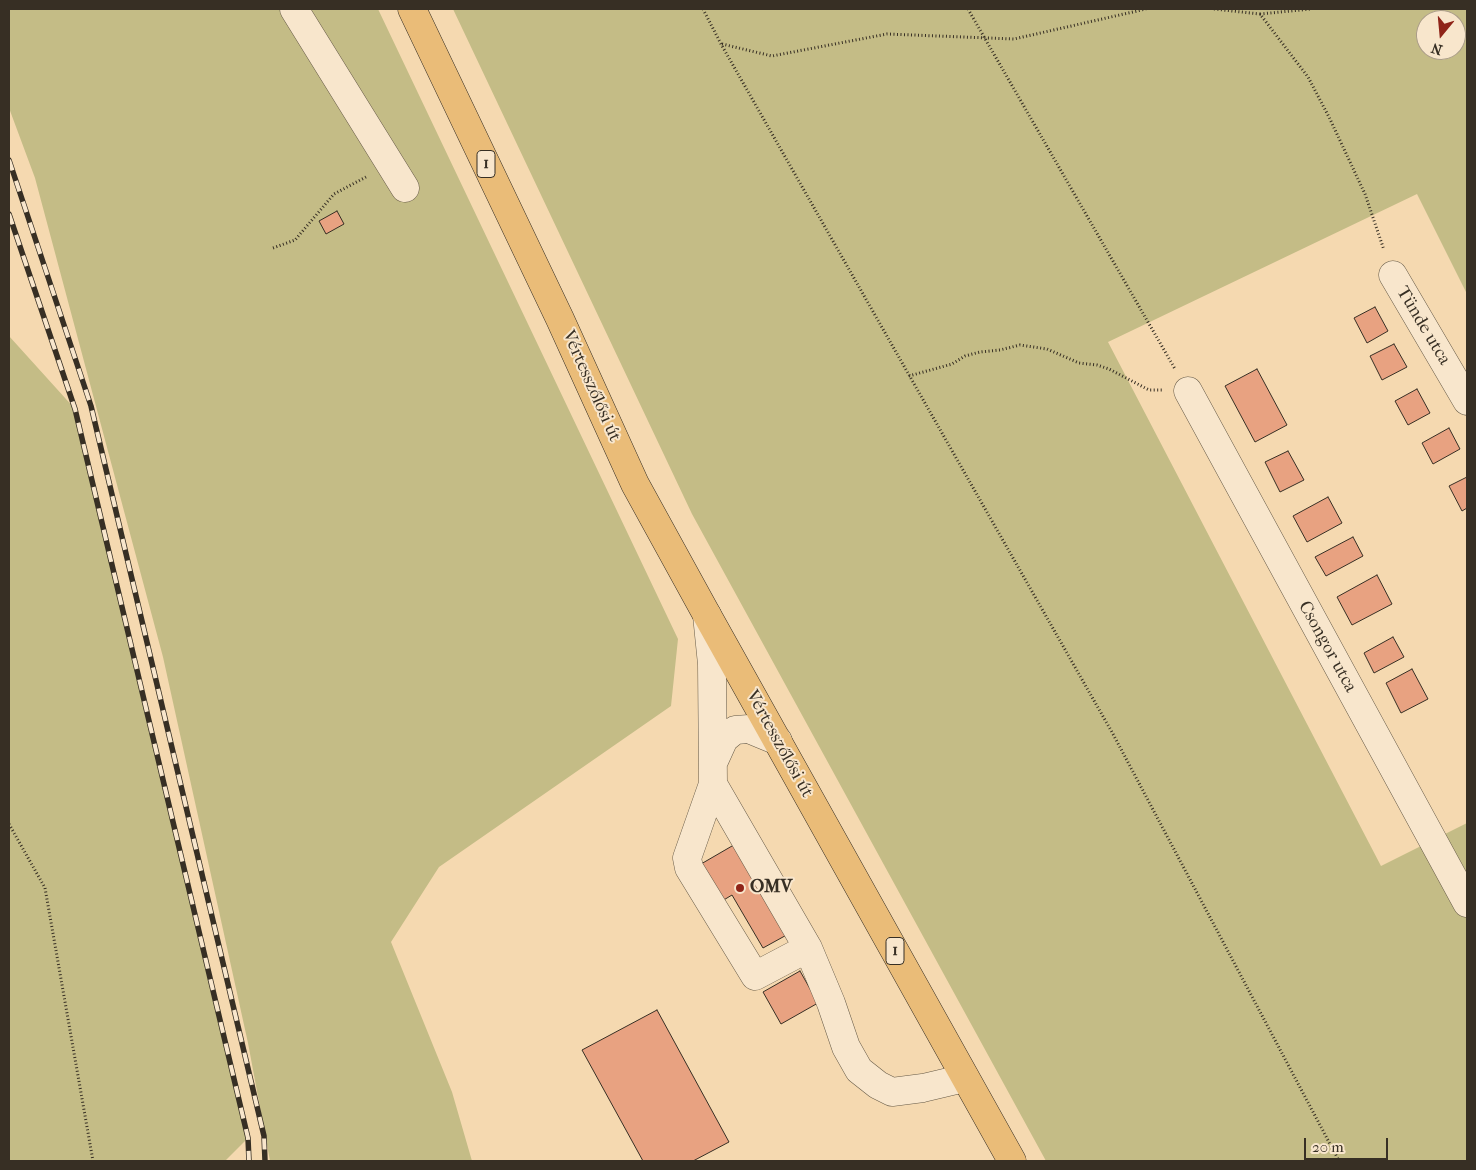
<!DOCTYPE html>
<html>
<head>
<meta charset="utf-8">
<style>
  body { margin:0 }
  #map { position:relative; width:1476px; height:1170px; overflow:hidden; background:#f5d9b0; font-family:"IM FELL French Canon",serif }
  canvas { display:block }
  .frame { position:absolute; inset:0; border:10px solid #372f24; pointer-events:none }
  .north { position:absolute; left:1416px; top:10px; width:50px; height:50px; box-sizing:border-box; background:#f8e6cc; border:1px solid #ab9d89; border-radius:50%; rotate:197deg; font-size:14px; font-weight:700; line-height:20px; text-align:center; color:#372f24 }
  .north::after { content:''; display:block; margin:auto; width:18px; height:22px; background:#8f2418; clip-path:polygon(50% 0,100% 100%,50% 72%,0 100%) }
  .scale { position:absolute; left:1304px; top:1138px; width:84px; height:22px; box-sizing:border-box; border:2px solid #372f24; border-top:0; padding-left:6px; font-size:15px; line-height:18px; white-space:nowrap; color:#372f24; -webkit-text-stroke:4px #f8e6cc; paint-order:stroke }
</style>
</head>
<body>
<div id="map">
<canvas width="1476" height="1170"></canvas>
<div class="frame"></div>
<div class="north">N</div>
<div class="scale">20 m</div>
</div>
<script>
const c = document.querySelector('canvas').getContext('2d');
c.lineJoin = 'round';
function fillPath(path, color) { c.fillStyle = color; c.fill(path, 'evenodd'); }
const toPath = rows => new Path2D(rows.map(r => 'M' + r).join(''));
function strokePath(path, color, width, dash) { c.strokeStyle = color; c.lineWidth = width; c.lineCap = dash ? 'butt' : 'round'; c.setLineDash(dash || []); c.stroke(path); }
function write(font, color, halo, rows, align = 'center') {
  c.font = font + ' "IM FELL French Canon",serif'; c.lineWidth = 4; c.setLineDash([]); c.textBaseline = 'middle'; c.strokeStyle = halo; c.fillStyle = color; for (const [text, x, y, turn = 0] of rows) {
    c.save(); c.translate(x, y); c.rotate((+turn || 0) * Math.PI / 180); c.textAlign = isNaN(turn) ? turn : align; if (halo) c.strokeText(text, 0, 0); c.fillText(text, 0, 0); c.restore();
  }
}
const green = toPath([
  [9,9,378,9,678,639,671,706,439,867,391,942,452,1092,472,1161,270,1161,248,1043,163,657,35,178,9,108],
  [453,9,1467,9,1467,294,1417,194,1108,342,1381,866,1467,823,1467,1161,1046,1161,692,514],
  [1426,20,1456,20,1456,50,1426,50],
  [9,336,75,409,248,1138,225,1161,9,1161]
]);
const building = toPath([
  [337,211,344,224,326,234,319,221,337,211],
  [1375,307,1388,331,1367,343,1354,318,1375,307],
  [1394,344,1407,367,1382,380,1370,356,1394,344],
  [1257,369,1287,425,1255,442,1225,386,1257,369],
  [1417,389,1430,413,1408,425,1395,401,1417,389],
  [1449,428,1460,449,1433,464,1422,443,1449,428],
  [1288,451,1304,480,1280,492,1265,462,1288,451],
  [1467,477,1467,508,1462,511,1449,486,1467,477],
  [1328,497,1342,523,1307,542,1293,516,1328,497],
  [1353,537,1363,556,1326,576,1315,557,1353,537],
  [1377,575,1392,604,1352,625,1337,597,1377,575],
  [1393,637,1404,657,1374,673,1364,653,1393,637],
  [1412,669,1428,699,1401,713,1386,683,1412,669],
  [751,835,792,932,763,948,732,895,722,901,701,864,751,835],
  [800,971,818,1003,781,1024,763,992,800,971],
  [657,1010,729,1142,693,1161,643,1161,582,1050,657,1010]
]);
const path = toPath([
  [703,9,721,44,1113,734,1339,1161],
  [968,9,1175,369],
  [1214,9,1260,14,1308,77,1329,117,1365,194,1384,250],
  [1260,14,1311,9],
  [722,44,772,56,887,34,1014,39,1146,9],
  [273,248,295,240,334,194,366,177],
  [909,376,952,364,965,356,980,352,1000,350,1020,345,1047,349,1079,363,1097,365,1109,369,1149,390,1162,390],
  [9,824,45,888,93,1161]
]);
const minor = toPath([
  [294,9,405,188],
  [1393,275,1467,401],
  [1188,391,1467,903],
  [707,615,712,664,713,784,808,948,831,1003,846,1047,859,1070,878,1085,892,1092,923,1088,965,1078],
  [714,761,724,739,735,730,749,729,778,741],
  [713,784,687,858,689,868,755,976,808,948]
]);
const major = toPath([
  [412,9,560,319,635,484,707,615,1012,1161]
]);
const rail = toPath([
  [9,160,91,406,264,1136,265,1161],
  [9,214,75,409,248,1138,249,1161]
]);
const markers = [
  [740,888,5,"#8f2418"]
];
const shields = [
  [486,164,18],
  [895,951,18]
];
const shieldNames = [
  ["1",486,164],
  ["1",895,951]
];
const streetNames = [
  ["Tünde utca",1423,326,59],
  ["Vértesszőlősi út",591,386,66],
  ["Csongor utca",1327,647,61],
  ["Vértesszőlősi út",779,744,61]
];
const poiNames = [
  ["OMV",750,888]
];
fillPath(green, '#c4bc86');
fillPath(building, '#e8a281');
strokePath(building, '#372f24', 1);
strokePath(minor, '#665a47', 29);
strokePath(major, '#372f24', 29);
strokePath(path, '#372f24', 3, [1, 2.5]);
strokePath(minor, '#f8e6cc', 28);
strokePath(major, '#eabc78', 28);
strokePath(rail, '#372f24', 5.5);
strokePath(rail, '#f8e6cc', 4, [11]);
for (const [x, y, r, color] of markers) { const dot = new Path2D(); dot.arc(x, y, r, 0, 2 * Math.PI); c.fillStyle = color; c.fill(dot); strokePath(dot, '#f8e6cc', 2); }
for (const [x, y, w] of shields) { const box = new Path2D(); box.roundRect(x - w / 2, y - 13.5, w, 27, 4); c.fillStyle = '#f8e6cc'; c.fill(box); strokePath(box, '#372f24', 1); }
write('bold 16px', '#372f24', null, shieldNames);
write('18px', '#372f24', '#f8e6cc', streetNames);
write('bold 18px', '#372f24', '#f8e6cc', poiNames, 'left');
</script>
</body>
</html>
